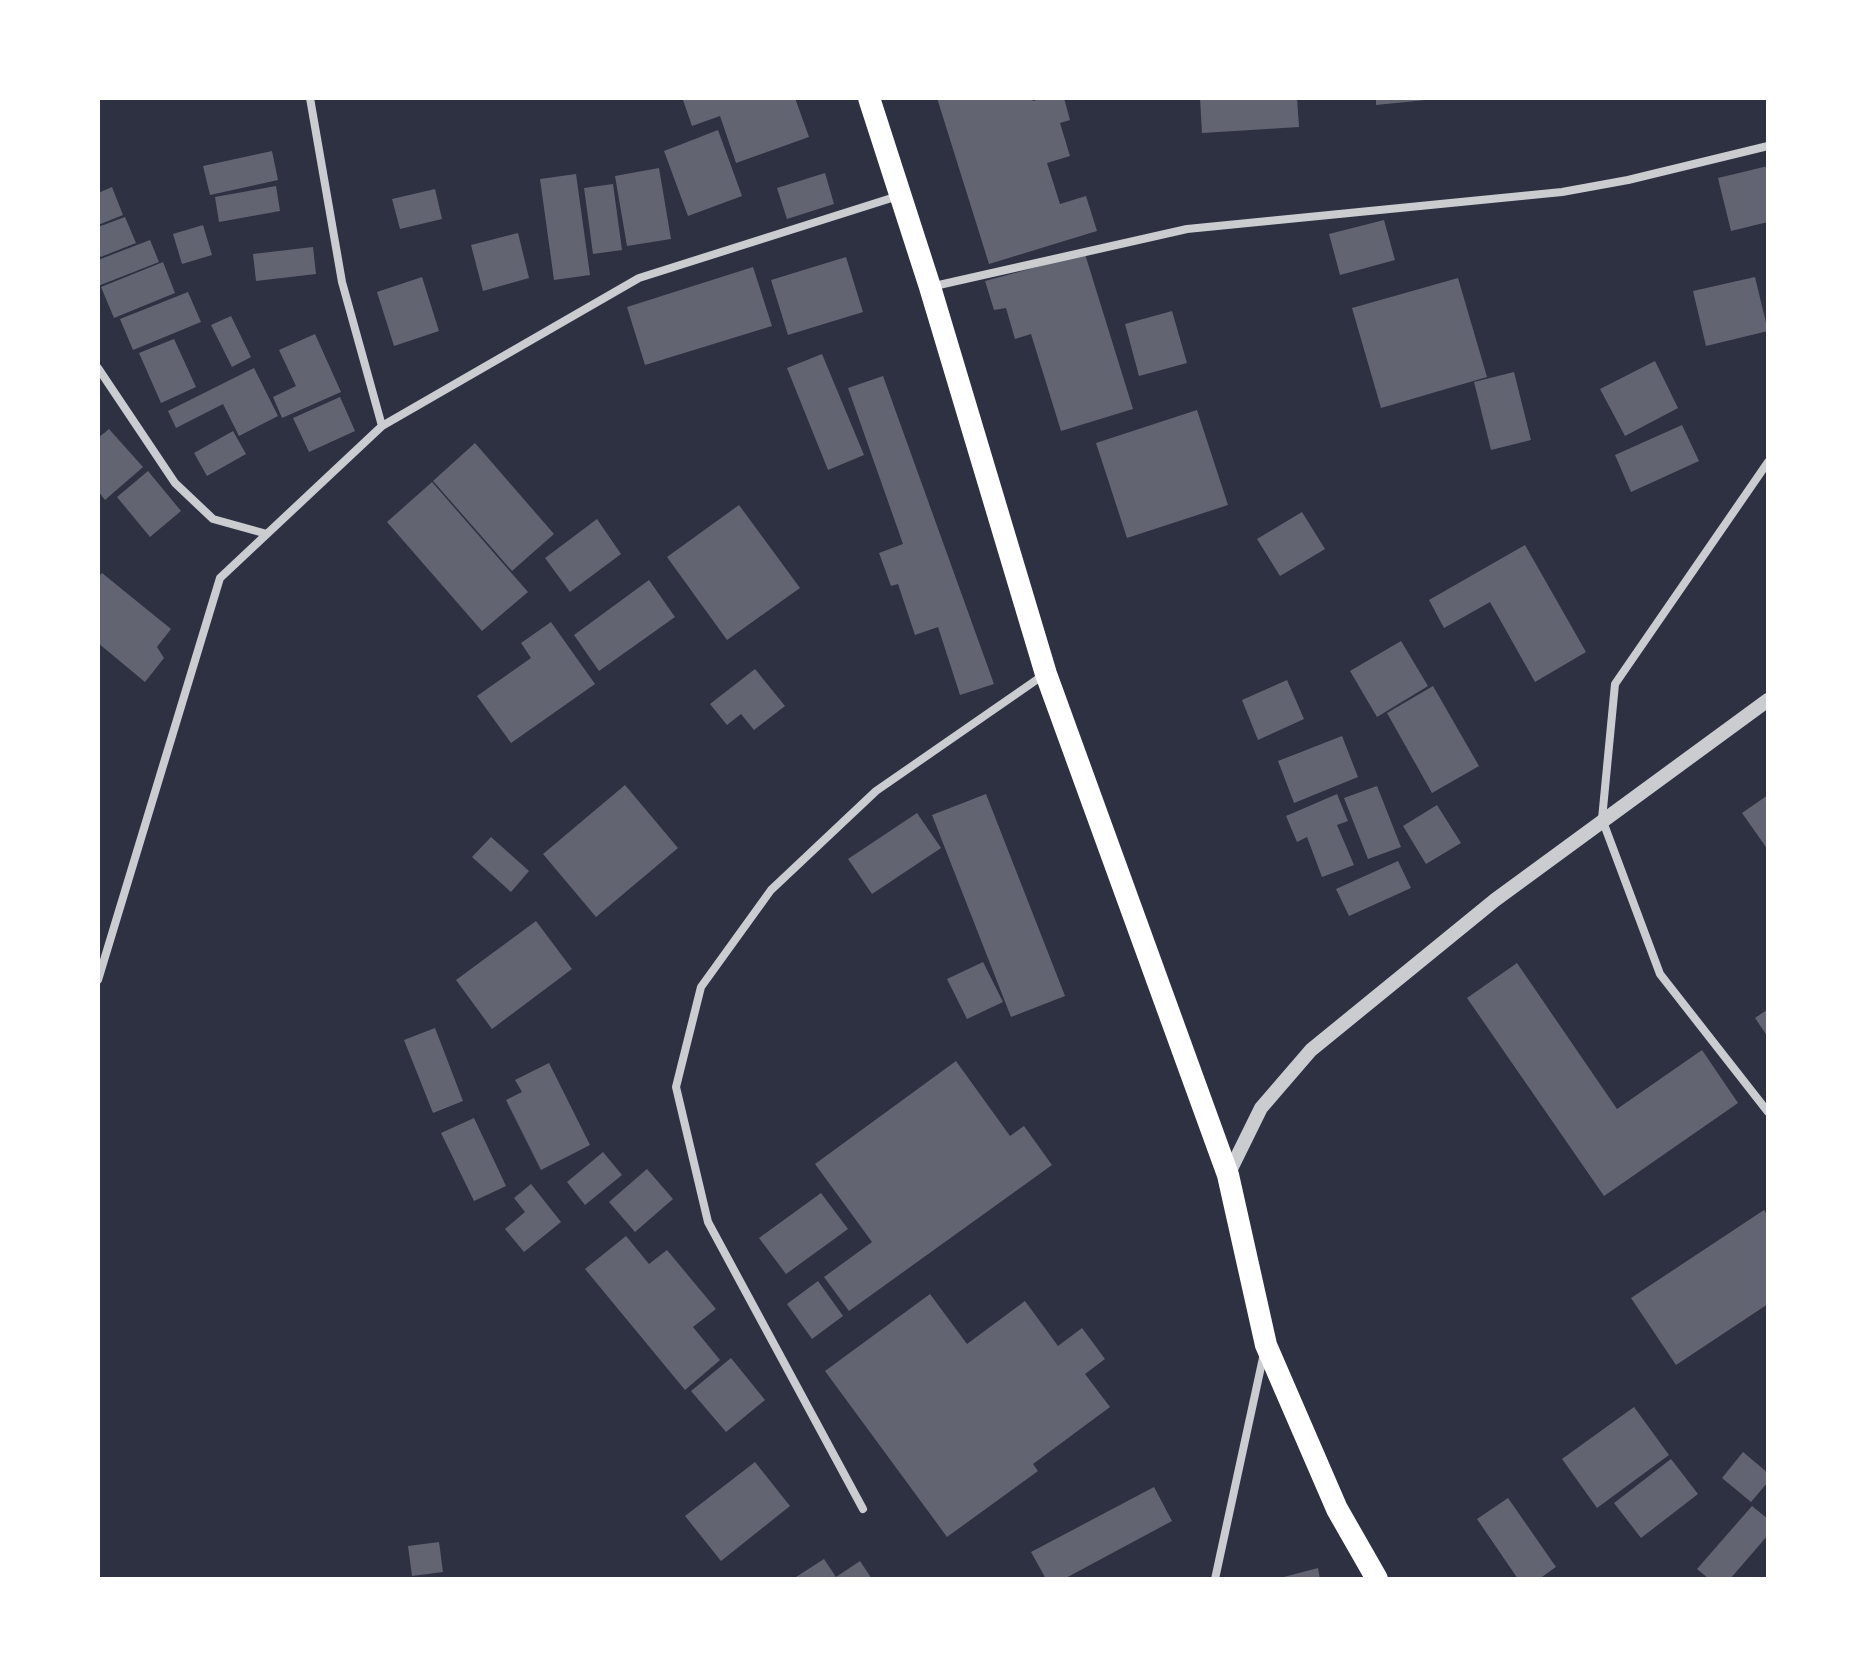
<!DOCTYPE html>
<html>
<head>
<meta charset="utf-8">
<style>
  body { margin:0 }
  #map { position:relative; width:1866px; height:1677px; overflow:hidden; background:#2d3142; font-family:"Libre Baskerville",serif }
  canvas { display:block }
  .frame { position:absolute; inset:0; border:100px solid #fff; pointer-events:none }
</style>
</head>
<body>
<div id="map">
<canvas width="1866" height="1677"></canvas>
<div class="frame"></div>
</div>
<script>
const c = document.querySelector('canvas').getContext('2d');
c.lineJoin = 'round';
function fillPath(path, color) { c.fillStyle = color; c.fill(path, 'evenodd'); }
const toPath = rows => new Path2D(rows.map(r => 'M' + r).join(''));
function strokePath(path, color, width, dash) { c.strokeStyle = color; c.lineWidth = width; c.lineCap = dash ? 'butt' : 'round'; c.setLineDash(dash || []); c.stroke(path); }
const building = toPath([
  [688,98,795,98,809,137,736,163,720,116,692,126,683,100],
  [937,98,1032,98,1033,101,1043,98,1064,98,1070,120,1060,123,1070,156,1047,163,1060,204,1086,196,1097,231,989,264],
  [1200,98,1297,98,1299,127,1202,133],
  [1376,98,1426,98,1426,100,1376,105],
  [718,130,742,196,688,216,664,151],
  [272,151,278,180,210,195,203,166],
  [1768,166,1768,222,1731,231,1718,178],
  [659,168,671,239,627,246,615,176],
  [825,173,834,204,787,219,777,188],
  [576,174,590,275,554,280,540,179],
  [613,184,622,250,593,254,584,188],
  [276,186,280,211,219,222,215,197],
  [112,187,123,215,98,225,98,193],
  [435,189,442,219,400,229,392,199],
  [125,217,136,243,98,258,98,227],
  [1384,220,1395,260,1340,275,1329,234],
  [203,225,212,255,182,264,173,234],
  [518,233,529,278,483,291,471,245],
  [150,240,159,262,98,286,98,260],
  [313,247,316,274,256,281,253,254],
  [1085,254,1133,409,1061,431,1031,334,1015,339,1006,308,994,310,985,281],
  [846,257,863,312,788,335,771,280],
  [163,262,175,293,114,318,101,287],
  [753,267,772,326,645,365,627,307],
  [422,277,439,331,394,346,377,292],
  [1755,277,1768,331,1706,346,1693,291],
  [1458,278,1487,377,1381,408,1352,308],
  [188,292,201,322,133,350,120,319],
  [1172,311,1187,363,1139,376,1125,324],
  [231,316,251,357,232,367,211,325],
  [315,334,341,392,282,418,273,397,296,386,279,350],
  [174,339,196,387,161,403,139,353],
  [822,354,864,455,828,470,787,368],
  [1655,361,1678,408,1625,436,1600,389],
  [254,368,278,416,239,436,223,404,176,428,168,411],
  [1514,372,1531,440,1491,450,1474,382],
  [883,376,994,684,960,695,938,627,915,635,898,584,891,586,879,553,903,544,848,388],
  [340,397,355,431,309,452,293,418],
  [1197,410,1228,505,1127,538,1096,443],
  [1682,425,1699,461,1631,492,1615,455],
  [109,429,143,467,105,500,98,491,98,438],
  [233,431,246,454,207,476,194,453],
  [475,443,554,534,512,571,433,481],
  [148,471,181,511,150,537,117,497],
  [432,482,528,592,482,631,387,522],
  [739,505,800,588,727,640,667,557],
  [1302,512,1325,549,1280,576,1257,539],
  [597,519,621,554,570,592,545,558],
  [1525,545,1586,652,1535,682,1490,602,1444,628,1429,600],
  [102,573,171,629,157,647,164,658,145,682,98,643,98,577],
  [649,580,675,617,599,671,574,635],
  [551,622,595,684,511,743,477,696,531,658,521,643],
  [1401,641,1428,686,1377,717,1350,671],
  [755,669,785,706,754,730,741,714,727,725,710,704],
  [1287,680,1304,719,1258,740,1242,700],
  [1433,686,1479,766,1432,793,1387,713],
  [1342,736,1358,777,1294,803,1278,761],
  [625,785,678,848,596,917,543,854],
  [1377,786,1401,847,1368,859,1344,798],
  [986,794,1065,996,1011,1017,932,815],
  [1337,794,1348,821,1337,825,1354,865,1322,877,1307,837,1297,842,1286,816],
  [1768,795,1768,850,1742,813],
  [1437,805,1461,843,1426,864,1403,826],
  [917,813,941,848,872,894,848,859],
  [491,837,529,871,511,892,472,857],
  [1398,861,1411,888,1349,916,1336,889],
  [536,921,572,969,492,1029,456,980],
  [983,962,1003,1002,967,1019,947,979],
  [1517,963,1617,1109,1702,1050,1738,1103,1604,1196,1467,998],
  [1768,1009,1768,1037,1755,1018],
  [435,1028,463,1101,433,1113,404,1040],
  [956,1061,1010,1136,1024,1126,1052,1165,849,1311,824,1277,872,1242,815,1164],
  [549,1063,590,1145,541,1170,506,1100,522,1092,515,1080],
  [474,1118,506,1186,474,1201,441,1133],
  [603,1152,622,1175,585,1205,567,1182],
  [647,1169,673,1199,635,1232,609,1202],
  [531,1184,561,1222,524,1252,505,1229,525,1212,514,1198],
  [821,1193,848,1229,786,1274,759,1238],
  [1764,1210,1768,1216,1768,1304,1676,1365,1631,1298],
  [626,1236,649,1264,667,1250,716,1309,693,1327,720,1360,685,1390,585,1269],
  [818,1281,843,1316,812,1339,787,1304],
  [930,1294,967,1344,1025,1301,1058,1346,1082,1328,1105,1359,1085,1374,1110,1407,1033,1464,1038,1471,947,1537,825,1371],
  [731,1358,765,1400,726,1432,691,1391],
  [1634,1407,1669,1455,1597,1508,1562,1459],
  [1743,1452,1768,1473,1768,1482,1751,1502,1722,1478],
  [1671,1459,1698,1494,1641,1538,1614,1503],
  [755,1462,790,1506,721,1561,685,1516],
  [1154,1487,1172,1521,1064,1579,1046,1579,1031,1552],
  [1508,1498,1556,1567,1539,1579,1518,1579,1477,1519],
  [1752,1506,1768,1519,1768,1535,1730,1579,1709,1579,1697,1569],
  [439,1542,443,1572,412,1576,408,1546],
  [824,1559,836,1577,860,1561,872,1579,793,1579],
  [1318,1568,1320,1579,1280,1579,1280,1578]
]);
const minor = toPath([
  [310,98,342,282,382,426],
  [930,287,1187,229,1562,192,1628,180,1768,146],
  [98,368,175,483,213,519,267,534],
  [1768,462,1615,684,1602,819,1660,974,1768,1112],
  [98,980,220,578,382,426,639,278,898,196],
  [863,1509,708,1222,676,1087,701,987,771,890,876,791,1045,674],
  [1215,1579,1264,1353]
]);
const tertiary = toPath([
  [1228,1175,1261,1108,1311,1050,1495,900,1768,700]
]);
const trunk = toPath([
  [869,98,930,287,1046,674,1228,1175,1266,1345,1337,1509,1377,1579]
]);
fillPath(building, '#626471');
strokePath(minor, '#caccd0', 8);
strokePath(tertiary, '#caccd0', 14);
strokePath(trunk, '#fff', 22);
</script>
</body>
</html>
